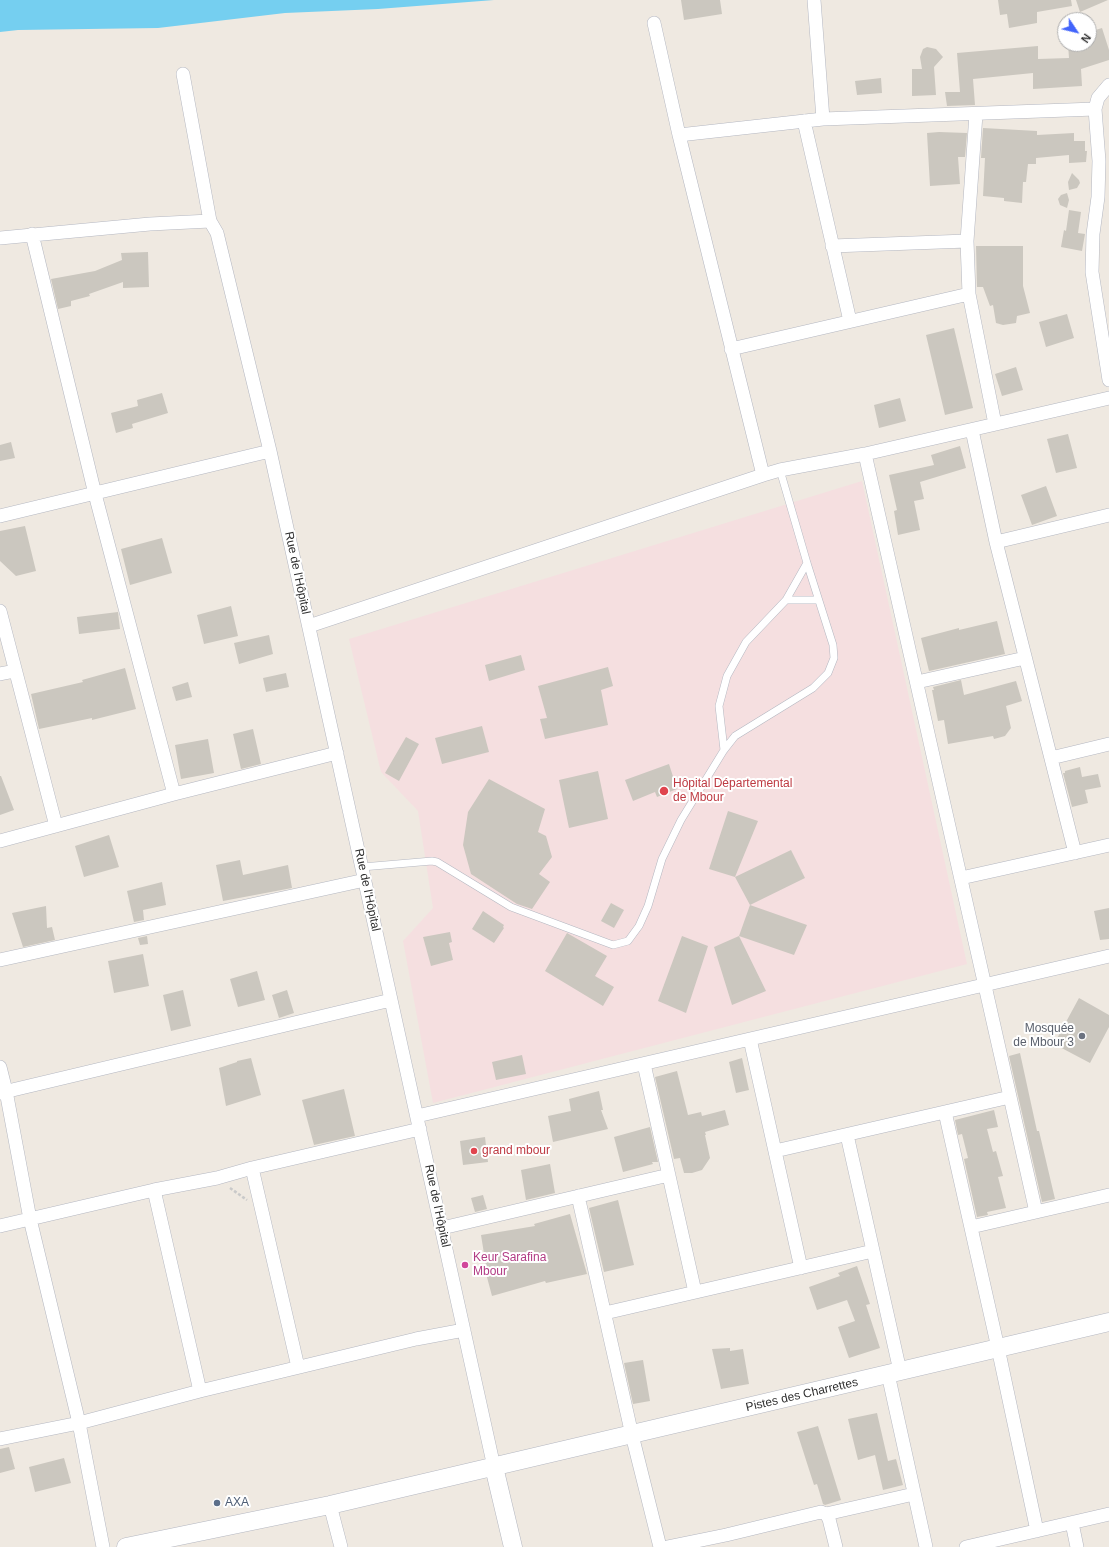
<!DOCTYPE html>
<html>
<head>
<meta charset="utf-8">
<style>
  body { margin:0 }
  #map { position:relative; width:1109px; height:1547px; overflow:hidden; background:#efe9e1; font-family:Arial,sans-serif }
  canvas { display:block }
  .north { position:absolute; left:1057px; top:12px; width:40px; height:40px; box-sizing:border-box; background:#fff; border:1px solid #ababab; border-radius:50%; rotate:125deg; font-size:11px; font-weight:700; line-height:16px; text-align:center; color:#2e2e2e }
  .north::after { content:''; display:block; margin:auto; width:14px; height:18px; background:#4264fb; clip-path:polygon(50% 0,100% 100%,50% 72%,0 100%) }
</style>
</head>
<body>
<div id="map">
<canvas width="1109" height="1547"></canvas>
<div class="north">N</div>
</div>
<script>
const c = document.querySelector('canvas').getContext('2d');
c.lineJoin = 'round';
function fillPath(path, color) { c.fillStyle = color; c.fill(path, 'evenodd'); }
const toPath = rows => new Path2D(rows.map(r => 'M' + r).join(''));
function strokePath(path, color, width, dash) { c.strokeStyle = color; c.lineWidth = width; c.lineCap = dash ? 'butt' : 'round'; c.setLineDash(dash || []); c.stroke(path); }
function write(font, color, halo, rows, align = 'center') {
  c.font = font + ' Arial,sans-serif'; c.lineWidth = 4; c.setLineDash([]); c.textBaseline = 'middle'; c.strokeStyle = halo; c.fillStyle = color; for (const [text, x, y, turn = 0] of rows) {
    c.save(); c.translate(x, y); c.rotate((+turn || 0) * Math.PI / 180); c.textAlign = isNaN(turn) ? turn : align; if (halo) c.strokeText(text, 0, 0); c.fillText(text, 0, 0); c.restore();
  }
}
const medical = toPath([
  [862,481,967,964,433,1103,403,941,433,908,418,811,381,772,349,639]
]);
const water = toPath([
  [0,0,494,0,378,9,285,13,158,28,18,30,0,32]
]);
const building = toPath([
  [681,0,720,0,722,14,684,20],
  [998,0,1071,0,1072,6,1037,12,1037,23,1009,28,1007,14,1000,15],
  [1076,0,1108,0,1080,12],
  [1102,28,1109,50,1109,60,1081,69,1082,86,1033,89,1033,73,973,79,975,105,947,106,945,92,960,92,957,53,1038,46,1038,59,1069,58,1068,44,1089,44,1089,32],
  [927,47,936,49,943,57,934,67,936,95,912,96,912,69,922,69,920,57,923,49],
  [881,78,882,93,857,95,855,81],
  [983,128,1037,131,1037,135,1074,133,1074,141,1085,141,1085,151,1087,151,1086,162,1069,163,1069,155,1036,158,1036,164,1028,164,1026,182,1023,182,1022,203,1004,201,1004,198,983,196,985,158,981,158],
  [939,132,967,133,965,157,958,157,960,184,930,186,927,133],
  [1072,173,1079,180,1080,183,1077,188,1069,190,1068,182],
  [1067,193,1069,200,1067,208,1060,205,1058,199,1061,195],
  [1069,210,1081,212,1078,233,1085,234,1082,251,1061,247,1064,230,1066,231],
  [976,246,1023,246,1023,286,1030,313,1017,316,1016,323,1003,325,996,323,993,305,990,306,983,287,977,287],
  [148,252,149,287,123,288,123,282,89,294,90,296,71,301,71,306,58,309,51,279,95,271,122,260,121,253],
  [1067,314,1074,338,1046,347,1039,322],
  [954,328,973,408,945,415,926,335],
  [1016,367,1023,390,1002,396,995,374],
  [162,393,168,413,132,424,133,428,116,433,111,413,138,406,137,400],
  [900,398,906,421,879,428,874,405],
  [1068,434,1077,468,1056,473,1047,439],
  [11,442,15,458,0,461,0,445],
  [960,446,966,468,920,482,924,499,914,501,920,530,898,535,894,511,897,510,889,475,934,465,931,455],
  [1046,486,1057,516,1032,525,1021,495],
  [25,526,36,571,16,576,0,561,0,531],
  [162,538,172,573,130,585,121,549],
  [231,606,238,636,204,644,197,615],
  [118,612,120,629,79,634,77,617],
  [997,621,1005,654,929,671,921,638,959,628,959,630],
  [269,635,273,654,239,664,234,643],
  [521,655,525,670,489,681,485,665],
  [608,667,613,686,601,690,608,725,545,739,540,719,547,718,538,686],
  [125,668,136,709,92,720,92,718,39,729,31,694,83,682,82,680],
  [286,673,289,687,266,692,263,678],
  [961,680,964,695,1016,681,1022,701,1006,706,1011,728,1005,736,994,739,993,736,948,744,944,720,938,721,932,690,934,690,933,687],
  [188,682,192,697,176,701,172,687],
  [482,726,489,752,442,764,435,738],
  [253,729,261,764,241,769,233,734],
  [406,737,419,744,399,781,385,773],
  [208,739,214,773,181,779,175,745],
  [669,764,677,789,657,797,655,792,633,801,625,780],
  [1080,767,1082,777,1098,774,1101,787,1085,790,1088,803,1072,807,1063,773,1065,773,1065,771],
  [598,771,608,819,569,828,559,780],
  [0,776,1,776,14,810,0,815],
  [489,779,545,809,538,832,546,836,552,857,539,874,550,882,532,909,517,904,471,874,463,845,468,812],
  [728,811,758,821,735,877,709,869],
  [109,835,119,867,84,877,75,846],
  [791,850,805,878,750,905,735,877],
  [240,860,243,875,288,865,292,888,223,901,216,865],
  [162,882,166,905,143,910,144,920,134,922,127,891],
  [611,903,624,910,614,928,601,921],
  [750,905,807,925,794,955,739,936],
  [46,906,47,928,52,927,55,940,23,947,12,913],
  [1109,908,1109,939,1100,940,1094,911],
  [483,911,504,925,503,927,504,928,494,943,472,929],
  [450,932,452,942,449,943,453,960,431,966,423,937],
  [567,933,607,956,595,976,614,987,603,1006,545,971],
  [147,936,148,944,140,945,138,938],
  [682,936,708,946,686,1013,658,1001],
  [739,936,766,991,732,1005,714,947],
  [143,954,149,986,114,993,108,961],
  [257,971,265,1000,238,1007,230,979],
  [183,990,191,1026,171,1031,163,995],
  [287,990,294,1013,279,1018,272,995],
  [1079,998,1109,1015,1109,1027,1090,1063,1054,1044],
  [1020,1053,1037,1131,1039,1131,1055,1199,1042,1202,1009,1056],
  [522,1055,526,1074,496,1080,492,1062],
  [251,1058,261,1095,226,1106,219,1068,237,1062,237,1061],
  [742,1058,749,1090,736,1093,729,1062],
  [677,1071,688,1115,701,1112,702,1116,725,1110,729,1125,705,1132,706,1135,705,1135,710,1158,702,1170,692,1173,684,1173,680,1158,674,1159,655,1077],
  [344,1089,355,1136,314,1145,302,1100],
  [599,1091,603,1110,601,1110,608,1129,553,1142,548,1116,571,1111,569,1099],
  [994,1110,998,1127,987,1129,993,1152,996,1151,1003,1176,998,1177,1006,1208,987,1212,988,1215,977,1217,964,1159,968,1158,962,1134,958,1135,955,1120],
  [650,1127,658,1162,652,1162,653,1164,623,1172,614,1137],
  [485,1137,488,1162,463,1165,460,1141],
  [550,1164,555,1193,526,1200,521,1170],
  [483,1195,487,1209,475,1212,471,1198],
  [618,1200,634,1265,604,1272,589,1208],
  [570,1214,587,1274,546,1283,545,1281,492,1296,484,1266,486,1266,481,1235,535,1226,534,1224],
  [857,1266,870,1304,866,1305,880,1348,849,1358,838,1327,855,1321,847,1300,817,1310,809,1287,840,1276,838,1273],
  [730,1348,730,1351,743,1349,749,1384,721,1389,712,1349],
  [643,1360,650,1401,633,1404,624,1363],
  [877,1413,888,1461,896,1459,903,1485,883,1490,875,1455,858,1460,848,1419],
  [818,1426,841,1500,825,1505,823,1504,817,1484,814,1485,797,1432],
  [9,1447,15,1469,0,1473,0,1449],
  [64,1458,71,1483,35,1492,29,1467]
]);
const path = toPath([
  [230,1188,247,1200]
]);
const lane = toPath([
  [786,600,818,600],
  [724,750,719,706,727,676,746,642,786,600,807,563],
  [362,867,432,861,437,862,511,907,613,945,628,941,639,926,648,906,662,859,681,820,724,750,735,736,813,688,828,673,834,658,833,645,807,563,780,470]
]);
const street = toPath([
  [814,0,823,119],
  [654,23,679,135,763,475],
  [183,74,210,221],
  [1095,109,1099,161,1098,197,1093,234,1092,272,1109,380],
  [976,114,967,241,969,294,995,424],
  [804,121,850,321],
  [679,135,823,119,1095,109,1098,98,1109,85],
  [32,234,95,494,174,794],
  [0,238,150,224,210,221,217,233,270,451,494,1467],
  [832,246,967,241],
  [731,349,969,294],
  [972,430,996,542,1075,853],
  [865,454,1036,1212],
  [0,516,270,451],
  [996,542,1109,515],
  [0,611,56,826],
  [309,626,763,475,780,470,865,454,1109,398],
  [0,674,15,671],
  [917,682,1025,658],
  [1051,758,1109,744],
  [0,841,174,794,337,753],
  [961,878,1109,845],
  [0,960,365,880],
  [750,1039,801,1268],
  [644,1064,695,1292],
  [0,1067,6,1091,30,1219,79,1423,103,1547],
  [0,1093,391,1000],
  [945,1112,998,1348,1037,1531],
  [417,1116,1109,956],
  [847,1135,900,1371],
  [775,1151,1010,1097],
  [252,1168,298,1367],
  [154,1190,200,1391],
  [578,1196,632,1435,660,1547],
  [0,1226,154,1190,217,1178,252,1168,420,1129],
  [971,1227,1109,1195],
  [442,1228,669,1175],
  [605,1313,873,1251],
  [888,1374,926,1547],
  [0,1439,79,1423,200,1391,416,1339,464,1330],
  [330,1505,341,1547],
  [826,1514,829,1519,836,1547],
  [1072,1523,1077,1547],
  [667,1547,726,1535,821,1512,826,1514,914,1494],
  [966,1547,1109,1514]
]);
const secondary = toPath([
  [494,1467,513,1547],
  [126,1547,330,1505,1109,1322]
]);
const markers = [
  [664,791,5,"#e0444e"],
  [1082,1036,4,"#6b7280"],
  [474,1151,4,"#e0444e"],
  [465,1265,4,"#d1479c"],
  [217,1503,4,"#5c6f8a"]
];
const streetNames = [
  ["Rue de l'Hôpital",297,573,78],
  ["Rue de l'Hôpital",367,890,78],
  ["Rue de l'Hôpital",437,1206,78],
  ["Pistes des Charrettes",802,1395,-13]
];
const healthNames = [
  ["Hôpital Départemental",673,784],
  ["de Mbour",673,798],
  ["grand mbour",482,1151]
];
const worshipNames = [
  ["Mosquée",1074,1029],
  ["de Mbour 3",1074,1043]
];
const hotelNames = [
  ["Keur Sarafina",473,1258],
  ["Mbour",473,1272]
];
const serviceNames = [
  ["AXA",225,1503]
];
fillPath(medical, '#f5dfe0');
fillPath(water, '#75cff0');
fillPath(building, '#cbc7bf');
strokePath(lane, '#b4b7c1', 8);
strokePath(street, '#b4b7c1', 14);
strokePath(secondary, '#b4b7c1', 19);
strokePath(path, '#c9c9c9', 2.5, [3, 2]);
strokePath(lane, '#fff', 7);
strokePath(street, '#fff', 13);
strokePath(secondary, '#fff', 18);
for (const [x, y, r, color] of markers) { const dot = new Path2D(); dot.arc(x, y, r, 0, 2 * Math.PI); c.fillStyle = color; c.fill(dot); strokePath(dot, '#fff', 1.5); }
write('12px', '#2e2e2e', '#fff', streetNames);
write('12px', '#be3a42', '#fff', healthNames, 'left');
write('12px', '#5b616d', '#fff', worshipNames, 'right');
write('12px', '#b23c85', '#fff', hotelNames, 'left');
write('12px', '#4e5e75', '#fff', serviceNames, 'left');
</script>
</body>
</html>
